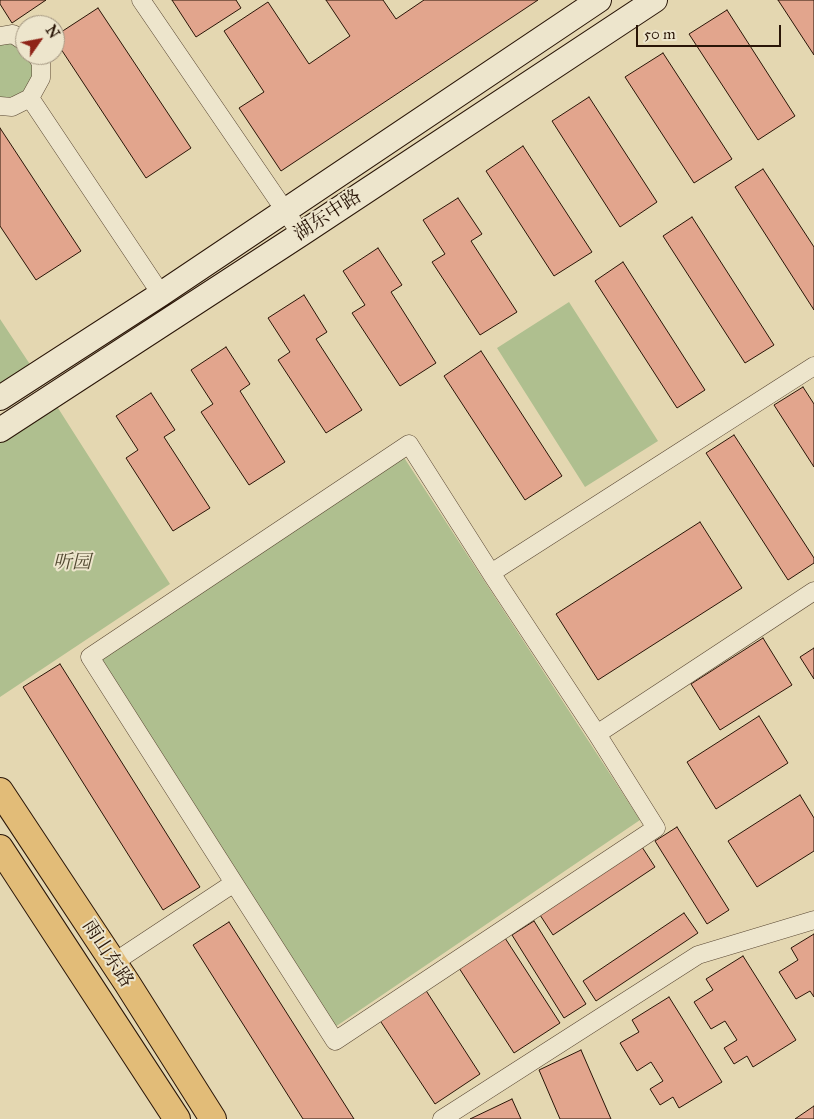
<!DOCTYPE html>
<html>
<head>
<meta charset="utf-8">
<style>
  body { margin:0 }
  #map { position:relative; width:814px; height:1119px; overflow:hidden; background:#e4d7b1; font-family:"IM FELL Great Primer",serif }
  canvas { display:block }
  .north { position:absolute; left:15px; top:15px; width:50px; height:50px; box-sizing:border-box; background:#ede5cc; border:1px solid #9f927d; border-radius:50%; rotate:57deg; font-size:14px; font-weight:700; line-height:20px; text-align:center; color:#291507 }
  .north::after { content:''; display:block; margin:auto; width:18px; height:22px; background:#8f2418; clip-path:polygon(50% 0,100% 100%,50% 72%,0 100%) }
  .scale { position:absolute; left:636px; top:25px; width:145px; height:22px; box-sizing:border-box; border:2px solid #291507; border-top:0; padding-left:6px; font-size:15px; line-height:18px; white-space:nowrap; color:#291507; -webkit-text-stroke:4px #ede5cc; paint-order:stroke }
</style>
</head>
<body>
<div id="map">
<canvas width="814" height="1119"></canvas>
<div class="north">N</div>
<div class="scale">50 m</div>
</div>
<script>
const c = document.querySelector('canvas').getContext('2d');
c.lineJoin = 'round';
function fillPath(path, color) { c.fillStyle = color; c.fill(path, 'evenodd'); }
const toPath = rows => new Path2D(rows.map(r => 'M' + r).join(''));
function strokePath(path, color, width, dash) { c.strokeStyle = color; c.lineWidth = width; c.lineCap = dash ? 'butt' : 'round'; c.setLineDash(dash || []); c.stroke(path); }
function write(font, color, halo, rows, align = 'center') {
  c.font = font + ' "IM FELL Great Primer","Noto Serif SC",serif'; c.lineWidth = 4; c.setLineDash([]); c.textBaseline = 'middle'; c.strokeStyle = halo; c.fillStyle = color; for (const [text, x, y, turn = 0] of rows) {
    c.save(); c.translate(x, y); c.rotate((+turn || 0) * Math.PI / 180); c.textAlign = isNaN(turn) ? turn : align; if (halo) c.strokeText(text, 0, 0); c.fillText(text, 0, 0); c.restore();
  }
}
const green = toPath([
  [13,40,25,49,25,55,30,55,36,65,32,81,25,94,11,101,0,100,0,41],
  [569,302,658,441,585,487,497,348],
  [0,319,37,375,0,398],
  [51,397,170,584,0,697,0,430],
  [403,456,640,820,335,1027,100,658]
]);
const building = toPath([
  [0,0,46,0,12,23,0,4,0,0],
  [172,0,236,0,241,8,196,37,172,0],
  [326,0,383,0,396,19,424,0,538,0,281,171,239,108,264,92,224,31,268,2,309,64,350,36,326,0],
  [778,0,814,0,814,55,778,0],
  [98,8,191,148,146,178,55,40,55,36,98,8],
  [727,10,795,116,758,140,689,34,727,10],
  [663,53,732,159,694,183,625,77,663,53],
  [589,97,657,202,620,227,552,121,589,97],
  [0,128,81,251,36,280,0,226,0,128],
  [523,146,592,252,554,276,486,171,523,146],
  [763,169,814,247,814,310,735,187,763,169],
  [458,198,482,234,471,241,517,312,480,335,432,262,445,254,423,220,458,198],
  [692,217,774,345,745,363,663,236,692,217],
  [378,248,402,285,391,292,436,363,400,386,352,313,365,305,343,271,378,248],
  [623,262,705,390,677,408,595,281,623,262],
  [304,295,327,332,316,339,362,410,326,433,278,360,290,352,268,318,304,295],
  [226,347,250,384,240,391,285,462,249,485,201,412,213,404,191,370,226,347],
  [481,351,562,476,525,500,444,376,481,351],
  [803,387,814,404,814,467,774,405,803,387],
  [151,393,175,430,164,437,210,508,173,531,126,458,138,450,116,416,151,393],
  [734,435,814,558,814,563,788,580,706,453,734,435],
  [700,522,742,588,598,680,556,614,700,522],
  [763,638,792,685,720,730,691,684,763,638],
  [814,648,814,679,800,657,814,648],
  [60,664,200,887,163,910,23,687,60,664],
  [759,716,788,763,716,809,687,762,759,716],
  [800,795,814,818,814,851,757,887,728,841,800,795],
  [677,827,729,910,707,924,655,841,677,827],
  [642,847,655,867,553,935,540,915,642,847],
  [684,913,698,933,596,1001,583,981,684,913],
  [534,921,586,1004,564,1018,512,935,534,921],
  [229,922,354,1119,303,1119,193,945,229,922],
  [814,934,814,997,810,991,796,999,779,972,798,960,791,948,814,934],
  [505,938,560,1023,514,1053,459,968,505,938],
  [743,956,796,1040,753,1067,747,1056,734,1064,724,1048,737,1040,725,1021,711,1029,694,1002,713,990,706,979,743,956],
  [425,989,480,1074,435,1104,379,1019,425,989],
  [669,997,722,1082,679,1108,673,1097,660,1105,650,1089,663,1081,651,1062,637,1071,620,1043,639,1032,632,1020,669,997],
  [581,1050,611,1119,560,1119,539,1070,581,1050],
  [512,1099,521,1119,470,1119,512,1099],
  [814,1106,814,1119,795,1119,814,1106]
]);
const minor = toPath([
  [141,0,301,234],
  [0,36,13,34,25,42],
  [30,98,161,294],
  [0,106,12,107,30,98,41,78,41,63,36,55],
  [597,734,814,591],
  [234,883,335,1041,656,828,597,734,491,573],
  [113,963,234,883,90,657,409,444,491,573,814,366],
  [442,1119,698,955,814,920]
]);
const secondary = toPath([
  [0,398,161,294,599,0],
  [0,430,301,234,655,0]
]);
const primary = toPath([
  [0,791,127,983,213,1119],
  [0,848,177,1119]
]);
const streetNames = [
  ["湖东中路",328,216,-33],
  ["雨山东路",107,954,57]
];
const parkNames = [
  ["听园",72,563]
];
fillPath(green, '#afbf8f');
fillPath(building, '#e2a58d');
strokePath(building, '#291507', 1);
strokePath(minor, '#584632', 19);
strokePath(secondary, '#291507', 26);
strokePath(primary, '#291507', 28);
strokePath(minor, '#ede5cc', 18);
strokePath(secondary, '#ede5cc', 24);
strokePath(primary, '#e2bc78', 26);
write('19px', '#291507', '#ede5cc', streetNames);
write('italic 19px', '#514830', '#ede5cc', parkNames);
</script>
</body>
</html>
